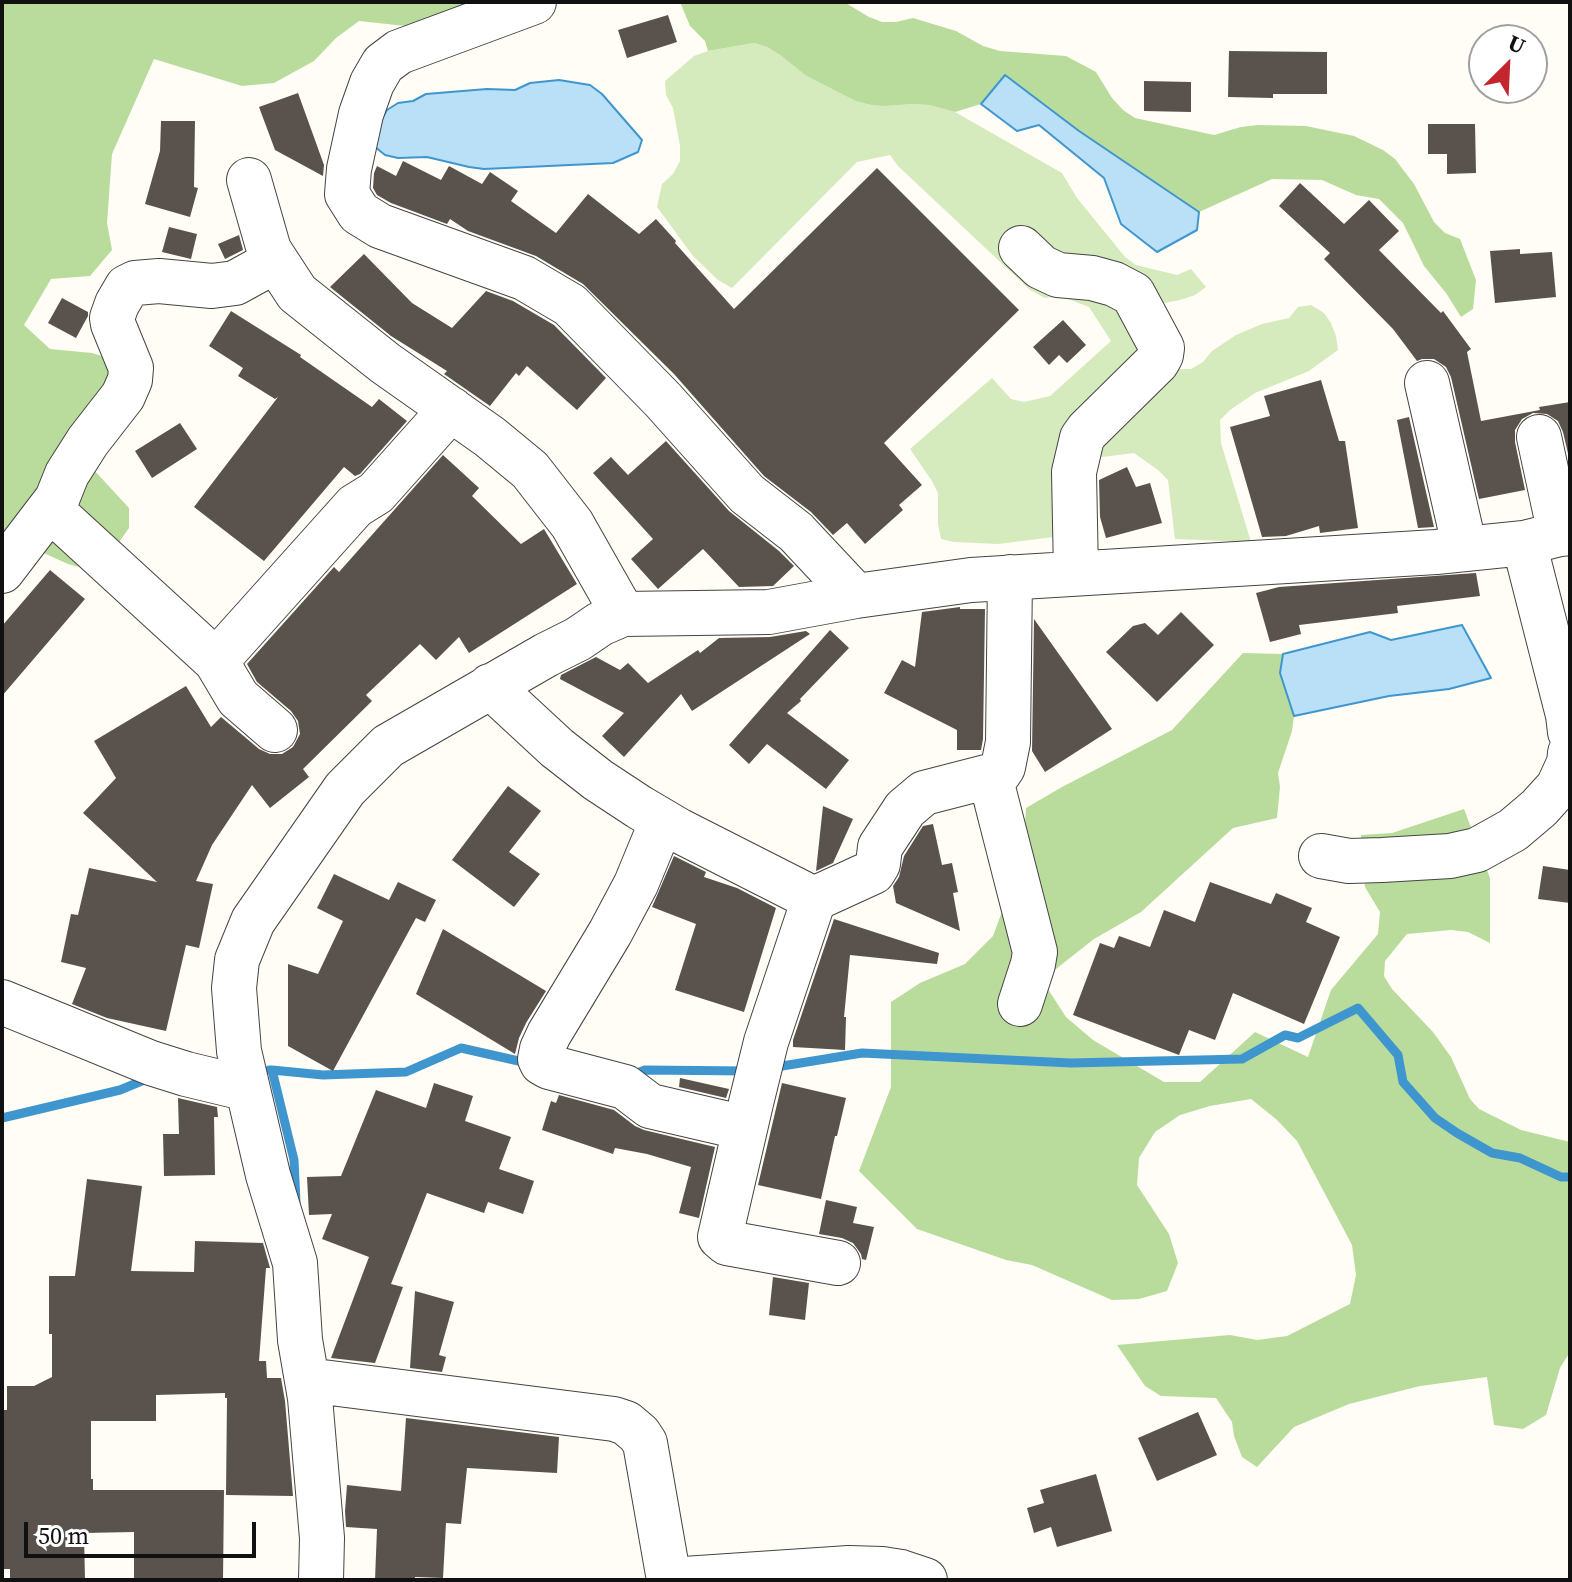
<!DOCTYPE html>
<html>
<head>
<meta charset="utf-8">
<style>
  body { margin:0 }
  #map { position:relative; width:1572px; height:1582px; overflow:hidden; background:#fffdf5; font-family:"Source Serif 4",serif }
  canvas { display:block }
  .frame { position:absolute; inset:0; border:4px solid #111; pointer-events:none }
  .north { position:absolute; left:1468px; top:24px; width:80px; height:80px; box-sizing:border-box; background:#fff; border:2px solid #a0a0a0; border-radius:50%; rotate:24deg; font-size:22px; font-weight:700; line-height:32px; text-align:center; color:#111 }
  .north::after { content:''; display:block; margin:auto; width:28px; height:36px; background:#c4262e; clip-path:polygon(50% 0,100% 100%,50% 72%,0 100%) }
  .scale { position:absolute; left:24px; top:1522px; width:232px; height:36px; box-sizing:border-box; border:4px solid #111; border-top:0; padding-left:10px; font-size:24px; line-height:28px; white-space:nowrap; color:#111; -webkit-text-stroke:6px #fff; paint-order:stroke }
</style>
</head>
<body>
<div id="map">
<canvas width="1572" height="1582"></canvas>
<div class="frame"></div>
<div class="north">U</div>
<div class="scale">50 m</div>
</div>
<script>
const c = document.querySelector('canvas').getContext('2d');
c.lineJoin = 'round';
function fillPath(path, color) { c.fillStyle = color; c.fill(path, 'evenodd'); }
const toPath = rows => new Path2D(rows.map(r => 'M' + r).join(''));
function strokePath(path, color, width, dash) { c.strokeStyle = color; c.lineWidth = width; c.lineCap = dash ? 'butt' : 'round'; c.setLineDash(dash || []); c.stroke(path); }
const green = toPath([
  [754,43,767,47,780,55,805,75,886,106,914,104,929,105,955,112,1062,173,1077,198,1125,257,1136,265,1177,275,1191,269,1206,287,1195,295,1180,300,1159,304,1176,369,1191,369,1203,362,1212,351,1236,335,1262,324,1289,318,1298,307,1311,305,1324,313,1331,323,1336,336,1338,350,1309,371,1255,393,1230,410,1220,420,1221,443,1251,542,1175,539,1168,480,1158,470,1134,453,1094,458,1093,532,998,544,954,542,941,539,938,524,938,493,932,481,910,449,992,378,1011,399,1024,402,1050,396,1111,341,1089,307,1060,296,1045,298,1030,290,898,166,890,155,857,162,732,288,718,280,693,256,657,207,662,184,673,174,680,161,680,146,673,108,666,95,665,81,694,56,708,51]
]);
const forest = toPath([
  [2,2,486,2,424,28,359,21,336,38,314,61,274,83,242,86,154,59,112,154,107,223,112,250,90,276,51,279,24,325,50,349,92,353,105,357,117,366,93,469,129,508,129,528,98,572,68,564,6,536,2,539],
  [680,2,844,2,869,17,882,22,896,22,913,18,956,31,983,46,1000,51,1066,56,1096,72,1112,98,1123,110,1135,118,1214,135,1241,127,1257,125,1306,126,1354,136,1383,150,1395,159,1414,184,1434,222,1445,233,1460,239,1476,280,1473,309,1461,317,1446,293,1424,266,1403,223,1379,199,1356,195,1322,180,1272,179,1199,212,1079,131,1005,75,981,104,955,112,929,105,914,104,886,106,872,105,856,101,805,75,780,55,767,47,754,43,708,51,705,41,690,26],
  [1243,653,1283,654,1280,673,1294,716,1292,731,1278,773,1280,787,1277,818,1233,828,1141,912,1094,939,1042,980,1066,1017,1093,1040,1164,1082,1200,1082,1255,1032,1308,1057,1331,990,1378,934,1380,912,1365,887,1361,835,1392,833,1464,809,1490,878,1490,943,1468,932,1451,930,1407,934,1385,961,1384,976,1392,989,1433,1032,1451,1057,1470,1099,1479,1109,1521,1130,1570,1142,1570,1352,1560,1368,1546,1415,1523,1429,1494,1425,1487,1377,1420,1386,1349,1404,1294,1427,1257,1467,1242,1457,1234,1436,1232,1422,1216,1398,1161,1396,1145,1386,1117,1345,1230,1335,1257,1340,1287,1336,1350,1304,1356,1275,1352,1245,1297,1141,1276,1119,1251,1099,1210,1106,1180,1115,1155,1132,1139,1158,1137,1185,1169,1234,1178,1263,1167,1291,1139,1299,1112,1300,1032,1265,1006,1260,917,1229,859,1171,891,1087,891,1002,920,983,965,964,993,936,1023,854,1026,808,1062,787,1172,730]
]);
const water = toPath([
  [1005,75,1079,131,1199,212,1197,230,1157,252,1121,224,1104,178,1039,125,1017,131,981,104,1005,75],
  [559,80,590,85,602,94,642,140,638,152,613,163,484,169,469,167,427,157,398,158,385,155,374,146,378,125,387,110,398,103,413,101,426,94,487,89,515,90,530,83,559,80],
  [1462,625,1491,678,1449,689,1389,696,1294,716,1280,673,1283,654,1370,632,1391,640,1462,625]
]);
const stream = toPath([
  [770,1068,862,1053,1071,1063,1242,1059,1285,1035,1298,1038,1358,1008,1398,1055,1403,1082,1435,1118,1457,1133,1492,1153,1520,1158,1561,1177,1570,1177],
  [269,1070,272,1070,294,1160,296,1202],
  [272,1070,323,1075,406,1072,461,1048,523,1062,528,1058],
  [632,1075,645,1070,748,1071],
  [2,1118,120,1090,149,1078]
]);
const building = toPath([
  [668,15,677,42,627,58,618,30],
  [1229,51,1327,52,1327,94,1273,94,1273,98,1228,97],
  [1144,81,1191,82,1191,112,1144,111],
  [298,93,324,165,323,176,275,150,259,107],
  [161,121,195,121,194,187,198,188,190,217,145,204,160,151],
  [1428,124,1475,124,1476,173,1447,174,1447,154,1428,154],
  [403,161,441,180,449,166,482,184,490,172,518,191,511,201,556,233,588,194,639,234,656,219,676,241,675,243,734,309,877,168,1019,310,884,443,922,485,899,505,903,510,865,544,847,523,833,535,811,512,764,476,674,374,583,284,536,256,468,231,450,219,447,224,391,203,377,195,373,188,374,173,377,166,396,176],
  [1300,183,1344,224,1369,200,1399,231,1379,250,1441,313,1443,311,1471,349,1467,352,1481,421,1540,410,1539,407,1570,402,1570,462,1563,432,1558,421,1547,414,1533,413,1522,419,1515,430,1515,442,1525,490,1479,499,1451,377,1446,367,1434,359,1422,359,1417,361,1393,329,1324,259,1330,253,1279,206],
  [169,227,197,234,191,259,162,252],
  [239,235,243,250,225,259,218,244],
  [1520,249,1520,254,1552,252,1556,297,1495,303,1490,251],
  [364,254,412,303,452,328,486,291,513,301,554,325,606,378,577,410,527,366,519,376,516,373,490,406,444,374,447,371,391,336,330,287],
  [62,298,88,312,88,316,76,338,48,323],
  [231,311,301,355,300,357,372,407,379,399,407,421,360,474,355,476,344,467,264,561,194,507,278,397,275,399,238,376,243,368,209,346],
  [1063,320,1086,345,1067,363,1059,355,1049,365,1033,347],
  [1321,380,1339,441,1345,441,1358,528,1320,533,1319,526,1286,536,1262,537,1230,427,1270,416,1264,396],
  [1409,417,1434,527,1418,528,1397,420],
  [180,423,197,449,152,478,135,451],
  [666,441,729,511,779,551,794,566,773,586,739,587,703,549,658,589,631,559,653,539,593,473,611,457,628,475],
  [443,455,479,488,472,496,521,544,544,529,577,584,469,653,459,637,436,660,420,644,366,695,372,701,303,769,309,777,270,808,252,785,212,845,196,881,213,884,199,948,186,945,166,1031,107,1018,72,1004,86,968,61,962,71,914,78,915,89,868,157,882,83,813,116,778,94,741,186,686,211,727,221,717,259,749,270,754,282,754,293,747,300,734,298,721,291,711,257,682,247,664,334,567,339,572],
  [1127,467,1136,487,1150,483,1162,523,1106,538,1100,517,1099,480],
  [50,570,85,599,2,696,2,626],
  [1476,573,1480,596,1397,606,1398,613,1299,625,1301,634,1270,642,1256,593,1279,587],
  [960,607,960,609,985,609,983,739,981,750,957,750,957,730,884,693,902,660,915,667,922,612],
  [1181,612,1214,645,1157,702,1106,652,1133,626,1145,623,1158,635],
  [1034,619,1112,729,1045,772,1032,751],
  [830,630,849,648,800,699,801,701,787,713,849,760,826,789,767,744,749,764,729,745],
  [806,631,810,634,692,711,681,694,624,757,602,736,624,713,560,679,561,675,596,657,620,670,628,663,648,683,698,650,700,653,719,638,770,637],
  [508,786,541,811,509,852,540,874,514,907,452,860],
  [823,806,853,819,833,863,816,871],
  [933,824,942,865,952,863,958,892,953,893,960,931,896,903,893,886,899,877,904,856,923,826],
  [674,856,706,872,704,877,737,888,776,908,744,1012,675,990,696,924,652,907],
  [1543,866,1570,870,1570,903,1538,899],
  [334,874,389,900,398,882,436,900,425,922,416,918,333,1071,288,1046,288,964,318,974,343,921,317,908],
  [1210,882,1271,904,1276,893,1312,908,1306,922,1340,937,1304,1024,1233,993,1215,1040,1189,1030,1179,1055,1073,1015,1100,943,1114,948,1119,936,1150,947,1164,910,1195,922],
  [834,919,939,953,937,964,850,955,844,1017,846,1017,845,1050,793,1047,793,1040],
  [443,929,546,991,526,1023,519,1038,515,1054,416,994],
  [680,1078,729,1089,726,1098,679,1087],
  [434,1083,473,1096,465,1121,511,1137,499,1169,534,1181,523,1214,488,1202,484,1213,427,1193,391,1284,403,1287,375,1363,331,1358,369,1257,322,1239,332,1214,309,1215,307,1177,341,1176,376,1090,426,1108],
  [782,1083,846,1098,837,1136,835,1136,821,1199,758,1185],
  [559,1095,614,1110,635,1126,644,1130,715,1147,699,1218,679,1213,691,1167,647,1154,615,1148,613,1154,542,1130,551,1101,556,1103],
  [178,1098,217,1107,218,1117,214,1117,215,1175,164,1176,163,1134,179,1134],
  [87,1179,142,1186,131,1271,194,1272,195,1241,263,1243,270,1268,266,1268,259,1361,266,1361,267,1378,281,1378,285,1401,293,1496,226,1495,227,1398,225,1398,225,1393,156,1395,156,1421,91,1421,91,1479,93,1479,93,1490,224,1490,223,1580,134,1580,134,1532,84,1533,85,1580,10,1580,10,1569,3,1569,2,1410,7,1410,7,1386,34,1386,52,1377,52,1334,49,1334,49,1276,75,1276],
  [826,1200,857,1207,853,1223,874,1227,866,1260,862,1259,861,1254,853,1243,842,1238,819,1234],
  [773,1277,809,1283,805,1320,769,1315],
  [415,1291,454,1302,439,1355,446,1357,442,1372,410,1368],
  [1198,1412,1217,1455,1157,1481,1138,1438],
  [406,1418,559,1437,557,1473,467,1468,461,1524,446,1523,443,1578,415,1577,415,1580,375,1580,377,1529,346,1527,345,1511,347,1485,401,1491],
  [1096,1474,1112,1531,1057,1547,1051,1527,1034,1533,1027,1508,1044,1503,1040,1490]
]);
const minor = toPath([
  [534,2,399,52,383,64,372,83,361,114,349,169,347,194,359,213,380,226,524,278,570,305,663,400,747,494,796,532,856,596],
  [249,180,269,250,297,293,385,363,490,437,530,470,572,524,623,614],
  [1021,248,1041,267,1058,275,1092,278,1114,284,1133,294,1162,348,1161,355,1157,362,1087,431,1082,438,1074,472,1076,573],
  [1427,383,1465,549],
  [1539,437,1560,534],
  [50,509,216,661,355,506,376,493,451,409],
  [1524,543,1568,715,1570,732],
  [2,571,57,499,67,474,88,441,123,396,130,380,131,368,113,324,112,318,117,304,127,287,135,283,159,281,212,286,235,283,275,261],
  [216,661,238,698,275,730],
  [490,686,557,748,598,780,639,807,678,830,814,899],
  [990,776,1035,952,1033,964,1020,1004],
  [662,821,636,884,610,933,549,1034,542,1049,540,1059,542,1063,549,1067,625,1087,650,1106,745,1128],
  [1321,856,1349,861,1382,860,1450,856,1477,850,1513,830,1539,808,1558,787,1569,763,1570,753],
  [2,1002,151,1063,186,1074,248,1089],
  [838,1263,727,1243,720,1237,751,1103,766,1042,814,899,873,872,878,864,880,847,905,809,924,793,990,776,999,773,1003,767,1008,742,1010,577],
  [307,1380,614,1419,626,1423,639,1434,645,1443,669,1580],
  [321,1580,322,1538,310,1398,300,1340,295,1263,268,1175,239,1051,234,988,237,960,253,921,345,789,388,746,546,655,578,639,600,624,623,614,769,612,856,596,971,580,1436,552,1524,543,1560,534,1570,533],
  [669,1580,849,1568,882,1569,901,1572,925,1580]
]);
fillPath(green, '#d5ebbd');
fillPath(forest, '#b9dc9c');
fillPath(water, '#b9e0f7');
strokePath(water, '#3f96cf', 2);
strokePath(stream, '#3f96cf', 9);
fillPath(building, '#5a524d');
strokePath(minor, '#444', 46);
strokePath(minor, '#fff', 44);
</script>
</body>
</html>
